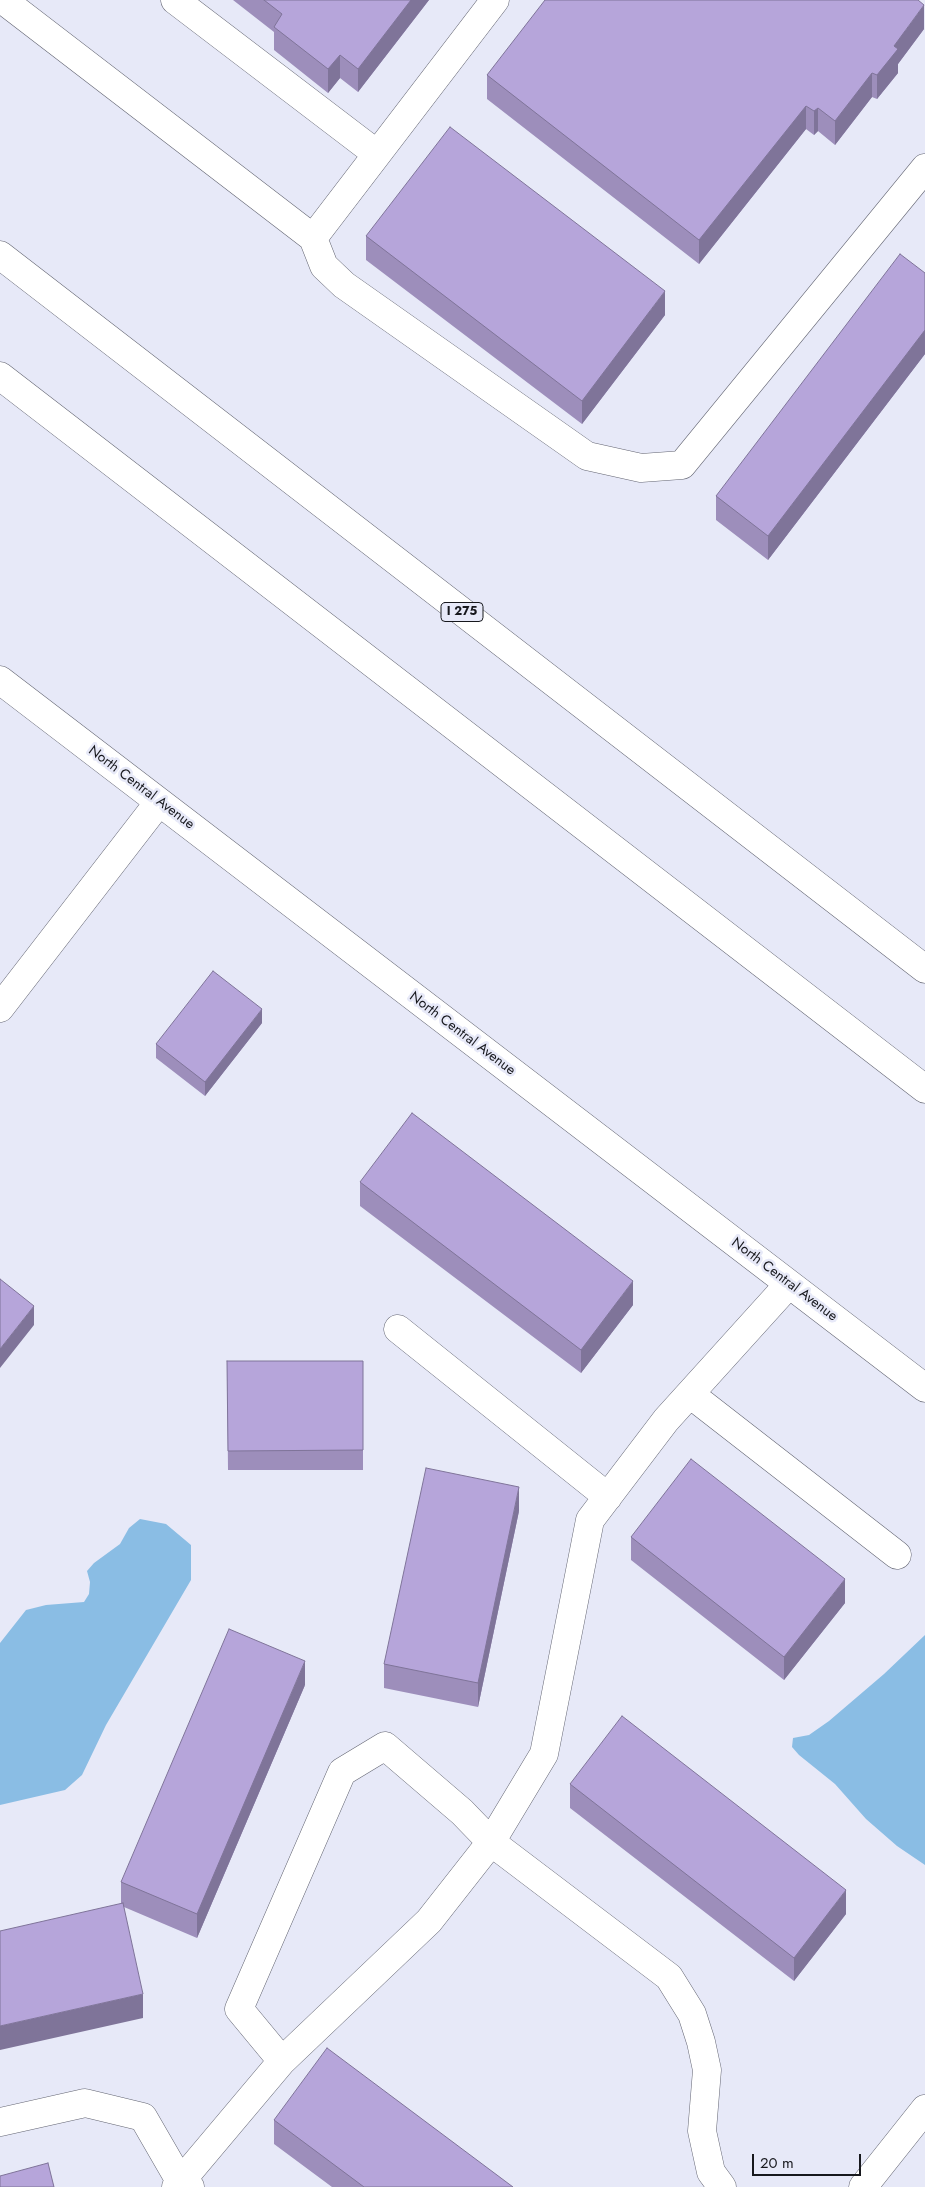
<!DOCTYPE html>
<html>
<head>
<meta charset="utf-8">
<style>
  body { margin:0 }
  #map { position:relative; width:925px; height:2187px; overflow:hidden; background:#e7e9f8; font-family:Jost,sans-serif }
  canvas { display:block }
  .scale { position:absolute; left:752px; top:2154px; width:109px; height:22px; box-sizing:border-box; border:2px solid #17181d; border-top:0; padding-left:6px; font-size:15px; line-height:18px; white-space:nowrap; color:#17181d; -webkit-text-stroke:4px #e7e9f8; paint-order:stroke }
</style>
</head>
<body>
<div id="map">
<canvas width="925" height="2187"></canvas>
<div class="scale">20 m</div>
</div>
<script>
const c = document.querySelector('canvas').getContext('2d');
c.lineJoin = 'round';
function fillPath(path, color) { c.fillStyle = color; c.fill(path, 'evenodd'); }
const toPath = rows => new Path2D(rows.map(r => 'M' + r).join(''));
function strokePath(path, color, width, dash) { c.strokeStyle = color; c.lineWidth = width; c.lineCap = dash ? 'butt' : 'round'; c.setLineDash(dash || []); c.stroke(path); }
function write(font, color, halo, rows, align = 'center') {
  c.font = font + ' Jost,sans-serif'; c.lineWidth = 5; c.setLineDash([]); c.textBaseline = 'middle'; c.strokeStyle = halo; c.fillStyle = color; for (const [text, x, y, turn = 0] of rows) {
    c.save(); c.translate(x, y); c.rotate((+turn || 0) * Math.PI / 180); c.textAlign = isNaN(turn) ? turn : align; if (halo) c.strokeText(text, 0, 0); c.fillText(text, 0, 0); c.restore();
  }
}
const water = toPath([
  [140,1519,166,1524,191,1545,191,1580,106,1725,82,1775,65,1790,0,1805,0,1643,26,1610,46,1605,84,1602,89,1594,90,1582,87,1571,94,1563,120,1544,129,1528],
  [925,1635,925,1865,897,1846,866,1819,835,1784,799,1755,792,1747,793,1738,809,1735,829,1721,884,1674]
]);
const minor = toPath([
  [3,0,313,238,495,0],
  [175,0,377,154],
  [313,238,324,266,344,285,587,456,641,468,682,465,925,168],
  [0,680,925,1388],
  [0,1008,159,802],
  [398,1329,608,1497],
  [690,1394,897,1555],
  [0,2122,85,2103,143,2117,180,2181,190,2187],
  [176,2187,282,2061,429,1921,491,1842,462,1812,385,1746,342,1772,239,2009,282,2061],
  [722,2187,711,2172,702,2131,707,2070,701,2042,692,2014,669,1977,491,1842,544,1754,590,1520,666,1420,789,1284],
  [863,2187,925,2109]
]);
const highway = toPath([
  [0,255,925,969],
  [0,376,925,1089]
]);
const wall = toPath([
  [233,0,429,0,358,92,340,78,328,93,274,50,274,32],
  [924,29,898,64,898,73,877,99,872,97,835,145,818,131,814,135,806,129,699,264,487,99,487,75],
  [366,236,665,315,582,424,366,260],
  [925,273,925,354,768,560,716,520,716,496],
  [262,1023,205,1096,156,1058,156,1044],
  [360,1182,633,1305,581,1373,360,1206],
  [227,1361,363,1361,363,1470,228,1470],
  [519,1511,478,1707,384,1688,384,1664],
  [631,1537,845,1603,784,1680,631,1560],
  [305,1685,197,1938,124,1907,143,2018,121,1903,121,1882],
  [570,1784,846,1914,794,1981,570,1808],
  [274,2120,513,2187,332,2187,274,2144]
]);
const shadedWall = toPath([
  [411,0,429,0,358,92,358,69],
  [924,5,924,29,898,64,898,73,877,99,877,75,894,46],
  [340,55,340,78,328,93,328,69],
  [872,73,872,97,835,145,835,121],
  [806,106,806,129,699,264,699,240],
  [818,108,818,131,814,135,814,111],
  [665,291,665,315,582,424,582,401],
  [925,330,925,354,768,560,768,536],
  [262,1009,262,1023,205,1096,205,1082],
  [633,1281,633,1305,581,1373,581,1350],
  [34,1306,34,1325,0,1368,0,1349],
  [519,1487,519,1511,478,1707,478,1683],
  [845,1579,845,1603,784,1680,784,1657],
  [305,1661,305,1685,197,1938,197,1914],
  [846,1890,846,1914,794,1981,794,1958],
  [143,1994,143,2018,0,2050,0,2026]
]);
const building = toPath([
  [264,0,411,0,358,69,340,55,328,69,274,27,282,14,264,0],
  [545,0,918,0,924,5,894,46,898,49,877,75,872,73,835,121,818,108,814,111,806,106,699,240,487,75,545,0],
  [450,127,665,291,582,401,366,236,450,127],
  [900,254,925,273,925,330,768,536,716,496,900,254],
  [213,971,262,1009,205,1082,156,1044,213,971],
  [412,1113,633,1281,581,1350,360,1182,412,1113],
  [0,1279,34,1306,0,1349,0,1279],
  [227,1361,363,1361,363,1450,228,1451,227,1361],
  [691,1459,845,1579,784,1657,631,1537,691,1459],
  [426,1468,519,1487,478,1683,384,1664,426,1468],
  [229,1629,305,1661,197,1914,121,1882,229,1629],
  [622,1716,846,1890,794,1958,570,1784,622,1716],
  [123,1903,143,1994,0,2026,0,1931,123,1903],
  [327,2048,513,2187,364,2187,274,2120,327,2048],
  [48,2163,54,2187,0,2187,0,2176,48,2163]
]);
const shields = [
  [462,612,42]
];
const shieldNames = [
  ["I 275",462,612]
];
const streetNames = [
  ["North Central Avenue",141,788,37],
  ["North Central Avenue",462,1034,37],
  ["North Central Avenue",784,1280,37]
];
fillPath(water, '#8abde4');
strokePath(minor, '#636572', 29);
strokePath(highway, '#636572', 29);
strokePath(minor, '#fff', 28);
strokePath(highway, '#fff', 28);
fillPath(wall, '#9d8ebb');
fillPath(shadedWall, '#7f7499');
fillPath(building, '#b6a5da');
strokePath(building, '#7f7499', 1);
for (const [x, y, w] of shields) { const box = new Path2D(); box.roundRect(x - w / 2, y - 9.5, w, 19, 4); c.fillStyle = '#e7e9f8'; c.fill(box); strokePath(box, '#17181d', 1); }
write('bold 12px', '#17181d', null, shieldNames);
write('14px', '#17181d', '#e7e9f8', streetNames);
</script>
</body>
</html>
